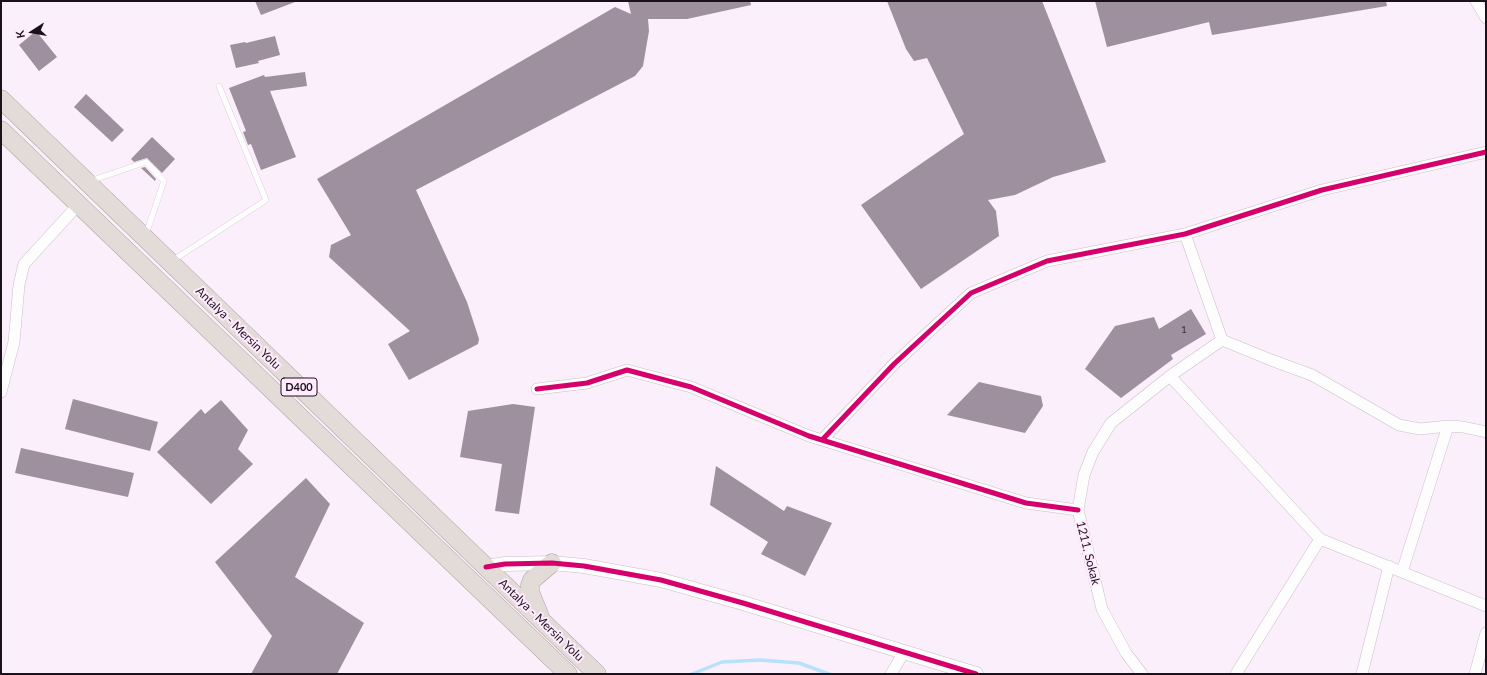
<!DOCTYPE html>
<html>
<head>
<meta charset="utf-8">
<style>
  body { margin:0 }
  #map { position:relative; width:1487px; height:675px; overflow:hidden; background:#faeffa; font-family:Lato,sans-serif }
  canvas { display:block }
  .frame { position:absolute; inset:0; border:2px solid #1a121a; pointer-events:none }
  .north { position:absolute; left:12px; top:12px; width:40px; height:40px; -webkit-text-stroke:3px #ffeafe; paint-order:stroke; rotate:258deg; font-size:11px; font-weight:700; line-height:16px; text-align:center; color:#1a121a }
  .north::after { content:''; display:block; margin:auto; width:14px; height:18px; background:#1a121a; clip-path:polygon(50% 0,100% 100%,50% 72%,0 100%) }
</style>
</head>
<body>
<div id="map">
<canvas width="1487" height="675"></canvas>
<div class="frame"></div>
<div class="north">K</div>
</div>
<script>
const c = document.querySelector('canvas').getContext('2d');
c.lineJoin = 'round';
const toPath = rows => new Path2D(rows.map(r => 'M' + r).join(''));
function strokePath(path, color, width, dash) { c.strokeStyle = color; c.lineWidth = width; c.lineCap = dash ? 'butt' : 'round'; c.setLineDash(dash || []); c.stroke(path); }
function fillPath(path, color) { c.fillStyle = color; c.fill(path, 'evenodd'); }
function write(font, color, halo, rows, align = 'center') {
  c.font = font + ' Lato,sans-serif'; c.lineWidth = 4; c.setLineDash([]); c.textBaseline = 'middle'; c.strokeStyle = halo; c.fillStyle = color; for (const [text, x, y, turn = 0] of rows) {
    c.save(); c.translate(x, y); c.rotate((+turn || 0) * Math.PI / 180); c.textAlign = isNaN(turn) ? turn : align; if (halo) c.strokeText(text, 0, 0); c.fillText(text, 0, 0); c.restore();
  }
}
const stream = toPath([
  [692,674,722,662,760,660,799,663,829,674]
]);
const building = toPath([
  [255,1,295,1,295,2,261,15],
  [628,1,750,1,751,5,687,19,648,19,649,31,643,66,635,76,416,190,467,302,479,339,478,344,409,380,388,344,410,331,329,257,331,245,351,235,317,179,615,7,631,14],
  [887,1,1042,1,1106,162,1053,177,1015,195,988,200,996,211,999,236,921,289,861,205,964,134,927,58,914,61,906,49],
  [1095,1,1386,1,1387,6,1212,35,1209,22,1107,47],
  [36,31,57,57,39,71,19,45],
  [275,36,280,55,258,61,259,63,236,68,230,45,245,42,246,43],
  [305,72,307,86,270,91,296,157,261,170,251,144,248,145,243,132,246,131,229,88,264,75,265,77],
  [86,94,124,130,112,142,74,107],
  [152,137,175,159,162,173,147,158,134,162,131,159],
  [145,167,156,179,155,181,141,168],
  [1191,309,1206,334,1171,355,1173,359,1121,398,1085,369,1115,326,1154,317,1159,329],
  [979,382,1041,396,1043,406,1025,433,947,415],
  [73,399,158,422,150,451,65,429],
  [221,400,248,430,238,449,253,464,211,504,157,452,201,409,205,414],
  [513,404,535,407,519,514,495,511,502,464,460,457,468,411],
  [21,448,134,473,128,497,15,473],
  [716,466,784,511,787,506,832,523,805,576,761,554,768,542,710,505],
  [306,478,330,504,295,577,364,623,337,674,251,674,272,636,215,562]
]);
const service = toPath([
  [90,181,146,162,164,181,146,234],
  [172,261,266,200,219,86]
]);
const minor = toPath([
  [1476,1,1486,18],
  [1185,234,1222,340,1271,360,1312,375,1399,425,1420,429,1448,426,1463,427,1486,432],
  [1170,376,1320,539,1486,606],
  [537,389,587,383,627,370,691,387,809,436,1026,503,1078,510],
  [1,392,14,342,19,285,24,264,78,205],
  [822,440,894,364,971,293,1047,261,1185,234,1322,190,1486,152],
  [1402,572,1448,426],
  [891,674,904,652],
  [1142,674,1126,653,1102,609,1078,510,1084,475,1093,452,1111,423,1170,376,1222,340],
  [1236,674,1320,539],
  [1362,674,1389,566],
  [1475,674,1486,633]
]);
const tertiary = toPath([
  [486,567,505,564,552,563,584,566,661,580,743,603,976,674]
]);
const trunk = toPath([
  [1,99,597,674],
  [1,130,568,674],
  [539,614,530,592,530,585,532,580,552,563]
]);
const cycleway = toPath([
  [537,389,587,383,627,370,691,387,809,436,1026,503,1078,510],
  [822,440,894,364,971,293,1047,261,1185,234,1322,190,1486,152],
  [486,567,505,564,552,563,584,566,661,580,743,603,976,674]
]);
const numberNames = [
  ["1",1184,330]
];
const shields = [
  [299,387,36]
];
const shieldNames = [
  ["D400",299,387]
];
const streetNames = [
  ["Antalya - Mersin Yolu",238,328,44],
  ["1211. Sokak",1088,553,76],
  ["Antalya - Mersin Yolu",541,620,44]
];
strokePath(stream, '#b8e1fc', 3.5);
fillPath(building, '#9e909e');
strokePath(service, '#c8bfc8', 6);
strokePath(minor, '#c8bfc8', 12);
strokePath(tertiary, '#c8bfc8', 15);
strokePath(trunk, '#ab9f9f', 19);
strokePath(service, '#fefdfe', 5.5);
strokePath(minor, '#fefdfe', 11);
strokePath(tertiary, '#fefdfe', 14);
strokePath(trunk, '#e2dbd8', 18);
strokePath(cycleway, '#d6006c', 5);
write('10px', '#3b323b', null, numberNames);
for (const [x, y, w] of shields) { const box = new Path2D(); box.roundRect(x - w / 2, y - 9, w, 18, 3); c.fillStyle = '#ffeafe'; c.fill(box); strokePath(box, '#1a121a', 1); }
write('bold 11px', '#1a121a', null, shieldNames);
write('12px', '#1a121a', '#ffeafe', streetNames);
</script>
</body>
</html>
